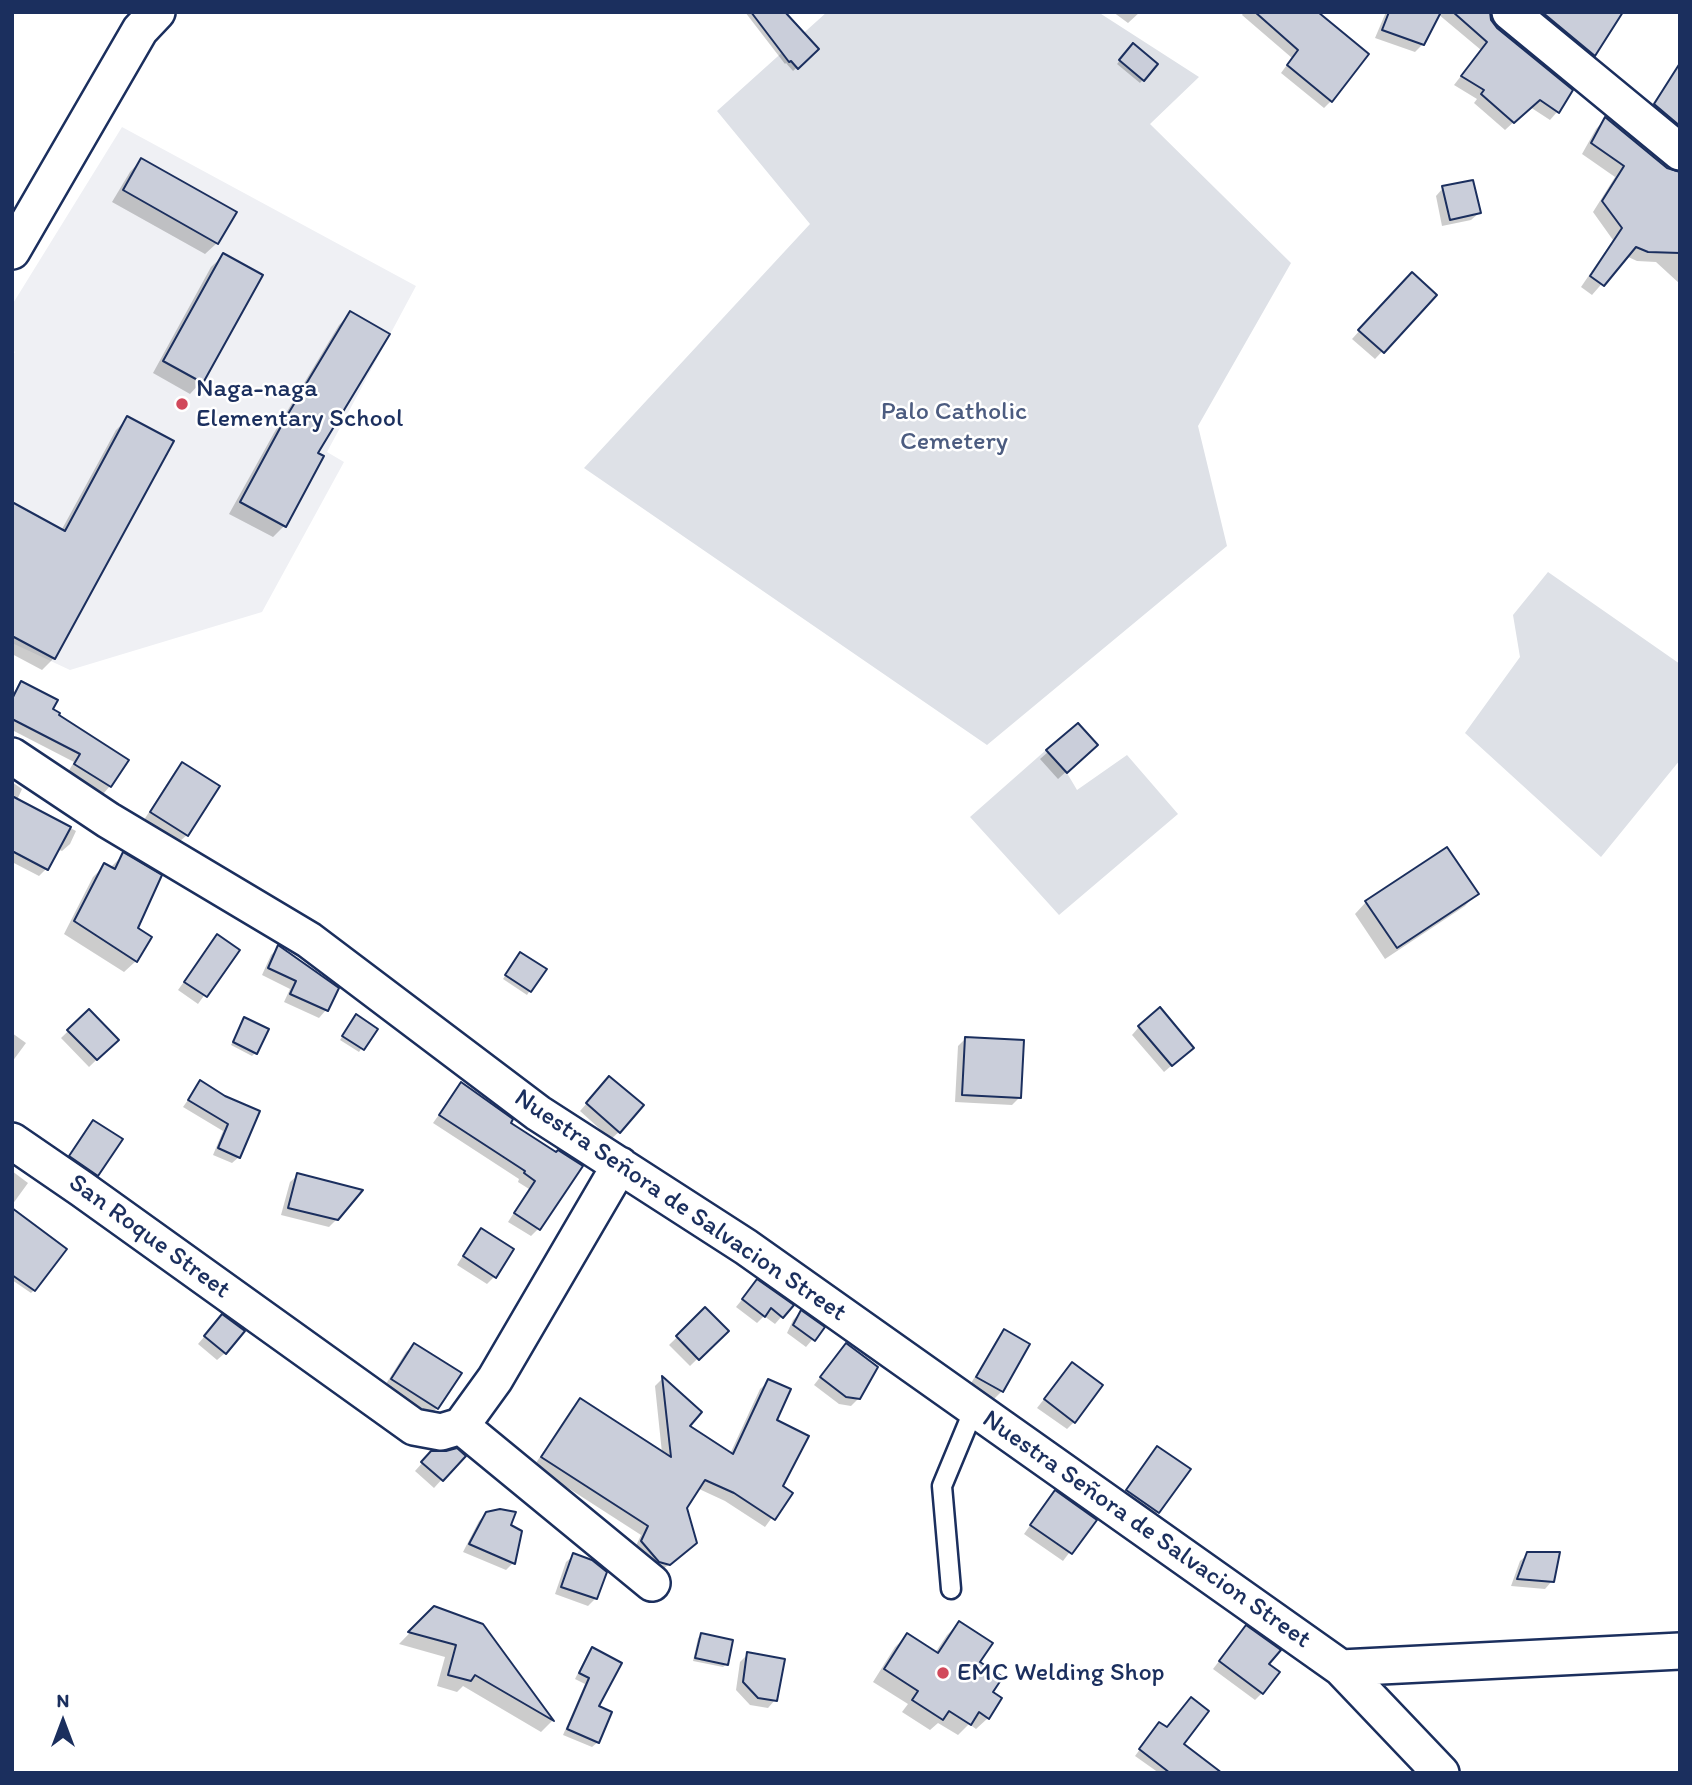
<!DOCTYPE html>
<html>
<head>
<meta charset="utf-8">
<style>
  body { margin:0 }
  #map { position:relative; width:1692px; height:1785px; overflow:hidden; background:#fff; font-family:Itim,sans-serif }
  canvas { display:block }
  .frame { position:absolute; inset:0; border:14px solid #1b2f5e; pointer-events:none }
  .north { position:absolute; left:28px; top:1687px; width:70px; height:70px; -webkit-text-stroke:5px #fff; paint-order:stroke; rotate:0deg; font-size:19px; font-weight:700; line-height:28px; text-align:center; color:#1b2f5e }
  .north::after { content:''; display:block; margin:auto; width:24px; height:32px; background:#1b2f5e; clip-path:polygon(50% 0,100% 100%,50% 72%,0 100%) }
</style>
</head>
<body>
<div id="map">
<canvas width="1692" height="1785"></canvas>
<div class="frame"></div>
<div class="north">N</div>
</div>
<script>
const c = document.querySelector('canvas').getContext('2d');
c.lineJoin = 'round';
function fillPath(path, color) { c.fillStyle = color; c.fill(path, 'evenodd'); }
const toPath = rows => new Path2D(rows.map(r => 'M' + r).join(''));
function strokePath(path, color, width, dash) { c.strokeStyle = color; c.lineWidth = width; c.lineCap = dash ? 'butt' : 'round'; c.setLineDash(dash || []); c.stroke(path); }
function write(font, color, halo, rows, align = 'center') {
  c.font = font + ' Itim,sans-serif'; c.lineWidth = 5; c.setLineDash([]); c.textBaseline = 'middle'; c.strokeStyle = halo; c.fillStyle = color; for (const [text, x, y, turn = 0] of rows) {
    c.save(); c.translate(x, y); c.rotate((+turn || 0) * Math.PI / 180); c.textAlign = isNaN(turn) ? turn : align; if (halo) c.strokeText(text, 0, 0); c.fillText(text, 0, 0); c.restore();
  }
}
const built = toPath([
  [122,127,416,286,327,452,344,462,262,612,70,670,12,643,12,356,15,352,12,350,12,305]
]);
const green = toPath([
  [827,12,1098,12,1199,77,1150,124,1291,263,1198,426,1227,546,987,745,584,468,810,224,717,111],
  [1548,572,1680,664,1680,760,1601,857,1465,733,1520,657,1513,615],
  [1046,750,1067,773,1077,790,1127,755,1178,814,1059,915,970,817]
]);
const shadow = toPath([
  [745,12,783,12,817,49,793,71,786,63,785,64],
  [1113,12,1140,12,1128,23],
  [1244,12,1316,12,1331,101,1324,108,1281,73,1292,58,1242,15],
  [1386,12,1489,12,1490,20,1557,112,1550,120,1530,107,1505,130,1474,103,1477,99,1454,85,1481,50,1438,14,1423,44,1415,52,1375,38],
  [1525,12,1606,12,1594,55,1586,63],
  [1133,45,1156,64,1140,83,1117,64],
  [1680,64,1680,126,1673,133,1647,112],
  [1605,119,1657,162,1680,177,1680,284,1656,262,1637,261,1626,256,1592,295,1581,287,1613,240,1593,212,1615,177,1582,154,1596,129],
  [141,160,217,243,205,254,112,202,130,172],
  [1443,188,1479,213,1471,220,1442,226,1436,196],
  [223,256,201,382,190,394,153,373,211,267],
  [1404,282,1434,296,1375,359,1352,339],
  [351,313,316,453,284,526,273,537,229,514,274,433,339,325],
  [128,418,54,658,42,670,12,654,12,504,61,531,116,430],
  [22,683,51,710,110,786,103,794,68,772,74,762,12,730,12,694],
  [1048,752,1088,752,1058,779,1040,759],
  [182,764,187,835,179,842,144,820,175,771],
  [12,782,22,789,17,800,76,831,70,844,62,851,57,849,46,869,39,876,12,862,12,852,21,835,12,832],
  [123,855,136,929,136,961,124,972,64,934,93,877,105,865,110,868],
  [1476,894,1465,906,1385,959,1355,914,1366,902],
  [217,936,237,950,198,1004,178,990],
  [279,947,337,989,326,1010,319,1018,284,1002,290,989,262,975,271,955],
  [517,957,544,969,527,995,503,979],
  [89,1011,117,1040,89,1067,61,1038],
  [245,1019,255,1053,252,1056,231,1045],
  [353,1020,375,1029,359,1052,340,1040],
  [1139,1027,1184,1055,1164,1072,1132,1035],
  [12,1033,26,1043,12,1062],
  [965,1039,1020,1097,1012,1105,955,1102,958,1046],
  [200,1083,224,1097,239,1157,232,1163,213,1155,223,1131,183,1107],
  [461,1084,508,1124,555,1154,538,1229,531,1236,508,1222,529,1189,518,1182,519,1179,433,1123],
  [602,1086,619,1132,611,1139,580,1111],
  [93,1122,97,1175,90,1182,63,1164],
  [12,1171,28,1183,12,1205],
  [298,1175,337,1219,329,1227,281,1215,290,1182],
  [481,1230,495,1276,487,1284,457,1265,474,1238],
  [41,1237,34,1290,31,1293,12,1280],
  [757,1281,782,1316,775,1324,764,1316,757,1323,736,1307],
  [705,1310,726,1331,690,1366,669,1345],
  [801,1312,822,1328,806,1347,787,1333,793,1320],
  [215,1324,225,1353,217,1360,198,1344],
  [1004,1332,1002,1391,994,1399,970,1385,997,1339],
  [414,1345,437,1408,430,1415,384,1387,406,1352],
  [839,1353,859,1398,851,1406,839,1404,814,1385],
  [1072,1364,1074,1422,1067,1429,1037,1408],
  [663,1378,687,1426,730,1454,760,1389,769,1381,781,1487,790,1493,765,1527,725,1501,697,1488,685,1507,687,1551,659,1572,634,1550,641,1535,534,1466,572,1408,580,1400,662,1453,655,1386],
  [1157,1448,1158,1512,1151,1520,1119,1498],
  [432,1452,463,1456,434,1488,415,1471],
  [1048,1500,1094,1520,1063,1561,1024,1534],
  [487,1513,513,1563,506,1570,463,1552,479,1521],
  [1528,1554,1552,1581,1545,1589,1511,1586,1520,1561],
  [574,1555,596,1598,588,1606,555,1594,566,1562],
  [434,1608,482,1625,552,1721,541,1732,463,1686,457,1692,437,1686,445,1657,399,1644],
  [959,1623,990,1693,988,1718,976,1729,969,1724,958,1735,938,1723,930,1730,902,1712,908,1704,873,1682,895,1647,907,1635,935,1653,947,1635],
  [701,1635,727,1664,723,1667,693,1661,698,1638],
  [1239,1635,1267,1665,1262,1693,1255,1700,1213,1669],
  [592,1649,598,1742,592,1747,563,1735,585,1684,575,1679,587,1655],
  [748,1654,775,1700,768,1708,750,1705,736,1690,740,1662],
  [1154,1730,1182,1744,1196,1773,1159,1773,1135,1756]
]);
const building = toPath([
  [751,12,785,12,819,49,798,69,791,61,789,62,751,12],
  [1255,12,1318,12,1369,54,1332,102,1287,65,1298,50,1255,12],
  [1389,12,1441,12,1424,45,1382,30,1389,12],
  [1453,12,1490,12,1491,20,1497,28,1573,90,1559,113,1540,100,1514,123,1481,94,1484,90,1461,76,1487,42,1453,12],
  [1542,12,1623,12,1595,56,1542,12],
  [1133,43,1158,64,1144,81,1119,60,1133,43],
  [1680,63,1680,126,1654,104,1680,63],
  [1605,117,1667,168,1680,172,1680,253,1648,252,1636,247,1604,286,1590,276,1622,228,1602,201,1624,166,1591,143,1605,117],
  [141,158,237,212,218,244,123,190,141,158],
  [1473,180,1481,213,1450,220,1442,186,1473,180],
  [223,253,263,275,203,383,163,361,223,253],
  [1412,272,1437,295,1384,353,1358,330,1412,272],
  [350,311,390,334,318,453,324,456,286,527,240,502,285,419,350,311],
  [127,416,174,441,55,659,12,636,12,502,65,531,127,416],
  [21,681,58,700,53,709,60,713,59,715,129,760,111,787,74,764,80,754,12,719,12,699,21,681],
  [1078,723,1098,745,1067,773,1046,750,1078,723],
  [182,762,220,786,188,836,150,812,182,762],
  [12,796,71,827,48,870,12,851,12,796],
  [1447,847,1479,894,1397,948,1365,901,1447,847],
  [123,852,162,875,138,928,152,937,137,962,74,921,104,863,115,869,123,852],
  [217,934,240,950,207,997,184,982,217,934],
  [278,945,339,988,328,1011,290,994,296,981,268,968,278,945],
  [520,952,547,969,531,992,505,975,520,952],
  [1160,1007,1194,1048,1172,1066,1138,1026,1160,1007],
  [89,1009,119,1040,97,1060,67,1030,89,1009],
  [356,1014,378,1029,364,1050,342,1036,356,1014],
  [244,1017,269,1029,257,1054,233,1042,244,1017],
  [965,1037,1024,1040,1021,1098,962,1095,965,1037],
  [609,1076,644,1105,620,1133,586,1103,609,1076],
  [200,1080,225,1096,260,1111,240,1158,218,1148,228,1124,188,1100,200,1080],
  [461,1082,513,1119,511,1123,556,1152,558,1150,583,1166,540,1230,514,1213,535,1181,524,1173,525,1171,439,1115,461,1082],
  [93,1120,123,1139,98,1176,69,1156,93,1120],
  [297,1173,363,1190,338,1220,288,1208,297,1173],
  [12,1208,67,1249,35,1291,12,1275,12,1208],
  [481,1228,514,1249,496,1278,463,1256,481,1228],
  [757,1279,794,1305,783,1318,771,1308,765,1317,742,1299,757,1279],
  [705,1307,729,1331,699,1360,676,1336,705,1307],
  [801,1310,825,1327,815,1341,793,1325,801,1310],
  [222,1314,245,1331,226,1354,204,1336,222,1314],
  [1004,1329,1030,1344,1003,1392,976,1377,1004,1329],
  [414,1343,462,1373,438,1409,391,1379,414,1343],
  [846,1343,878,1367,860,1399,846,1397,820,1377,846,1343],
  [1072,1362,1103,1385,1075,1423,1044,1399,1072,1362],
  [662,1376,702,1412,690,1426,733,1454,768,1379,791,1389,777,1420,809,1436,783,1486,793,1493,775,1520,734,1493,705,1480,687,1508,697,1543,670,1565,659,1562,641,1541,648,1526,541,1457,580,1398,671,1457,662,1376],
  [1157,1446,1191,1469,1159,1513,1126,1490,1157,1446],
  [457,1448,466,1456,443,1481,421,1462,431,1451,446,1451,457,1448],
  [1055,1490,1097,1520,1072,1554,1030,1525,1055,1490],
  [500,1509,516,1512,511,1525,522,1531,515,1564,469,1544,486,1512,500,1509],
  [1527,1552,1560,1552,1554,1582,1517,1579,1527,1552],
  [573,1553,592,1560,607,1572,597,1599,561,1587,573,1553],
  [434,1606,483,1624,554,1721,475,1675,471,1681,448,1675,456,1645,408,1632,434,1606],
  [959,1621,993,1643,980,1662,1003,1677,993,1692,1002,1698,989,1719,979,1712,971,1725,949,1711,943,1720,912,1700,918,1691,884,1669,907,1633,938,1653,959,1621],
  [1246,1625,1281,1650,1269,1664,1280,1672,1263,1694,1219,1661,1246,1625],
  [701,1633,733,1640,728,1665,695,1658,701,1633],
  [592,1647,622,1663,599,1706,612,1712,599,1743,567,1729,589,1678,579,1673,592,1647],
  [747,1652,785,1659,777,1701,758,1698,743,1682,747,1652],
  [1191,1697,1209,1711,1184,1744,1222,1773,1170,1773,1139,1749,1159,1722,1167,1727,1191,1697]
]);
const lane = toPath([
  [951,1589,942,1486,974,1409]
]);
const street = toPath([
  [1510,12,1680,152],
  [12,251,140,30,157,12],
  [12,756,108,820,309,940,538,1113,746,1247,1341,1668,1441,1773],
  [12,1141,82,1189,414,1427,441,1432,461,1426,495,1379,620,1165],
  [461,1426,652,1583],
  [1341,1668,1680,1651]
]);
const markers = [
  [182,404,7,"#d1495b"],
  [943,1673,7,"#d1495b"]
];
const poiNames = [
  ["Naga-naga",196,389],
  ["Elementary School",196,419],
  ["EMC Welding Shop",957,1673]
];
const parkNames = [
  ["Palo Catholic",954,412],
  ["Cemetery",954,442]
];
const streetNames = [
  ["Nuestra Señora de Salvacion Street",680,1206,34],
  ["San Roque Street",149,1237,36],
  ["Nuestra Señora de Salvacion Street",1146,1530,35]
];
fillPath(built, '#eff0f4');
fillPath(green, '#dee1e7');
fillPath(shadow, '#0003');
fillPath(building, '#caceda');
strokePath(building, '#1b2f5e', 2);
strokePath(lane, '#1b2f5e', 23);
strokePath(street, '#1b2f5e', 40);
strokePath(lane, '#fff', 18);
strokePath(street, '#fff', 35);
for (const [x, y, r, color] of markers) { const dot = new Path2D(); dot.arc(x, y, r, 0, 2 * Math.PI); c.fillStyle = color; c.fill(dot); strokePath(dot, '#fff', 2.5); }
write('26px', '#1b2f5e', '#fff', poiNames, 'left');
write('26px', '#4c5c80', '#fff', parkNames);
write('26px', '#1b2f5e', '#fff', streetNames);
</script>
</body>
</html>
